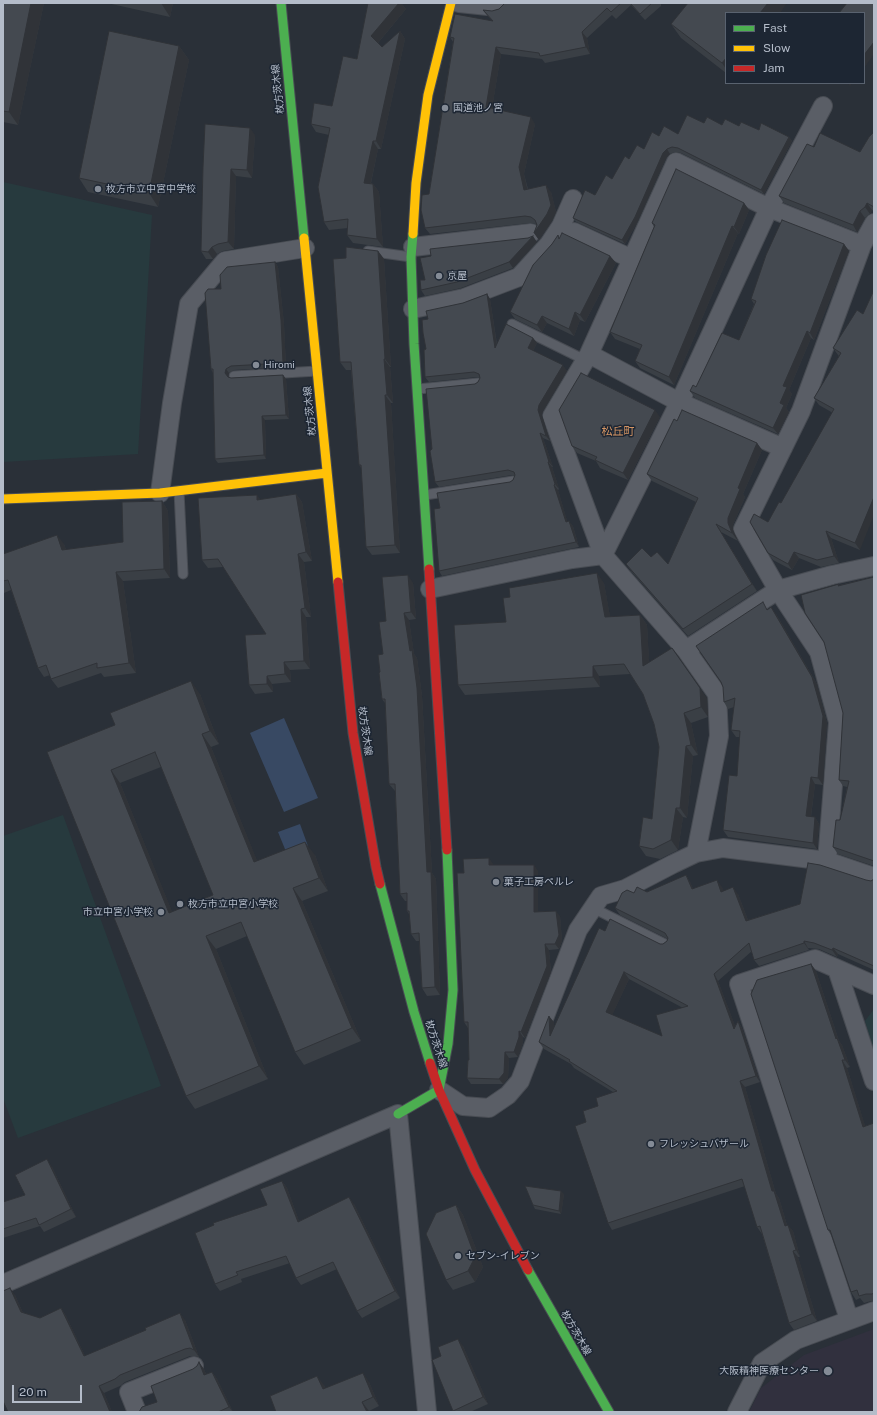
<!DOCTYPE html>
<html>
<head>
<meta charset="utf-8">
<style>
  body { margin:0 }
  #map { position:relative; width:877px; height:1415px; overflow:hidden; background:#2a3038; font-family:"Public Sans",sans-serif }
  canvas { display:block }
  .frame { position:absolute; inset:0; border:4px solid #b4bcc9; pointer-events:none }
  .legend { position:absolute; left:725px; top:12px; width:140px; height:72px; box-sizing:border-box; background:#1d2633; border:1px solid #59626f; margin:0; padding:5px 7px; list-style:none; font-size:12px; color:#b4bcc9 }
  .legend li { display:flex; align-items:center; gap:8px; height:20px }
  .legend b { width:20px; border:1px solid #59626f }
  .scale { position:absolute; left:12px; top:1385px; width:70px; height:18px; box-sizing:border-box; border:2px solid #b4bcc9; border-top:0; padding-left:5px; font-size:12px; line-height:14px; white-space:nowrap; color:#b4bcc9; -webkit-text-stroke:3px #1d2633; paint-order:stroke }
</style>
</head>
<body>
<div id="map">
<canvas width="877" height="1415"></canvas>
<div class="frame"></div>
<ul class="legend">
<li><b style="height:5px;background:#4caf50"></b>Fast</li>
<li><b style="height:5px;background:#ffc107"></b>Slow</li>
<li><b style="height:5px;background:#c62828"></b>Jam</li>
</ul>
<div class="scale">20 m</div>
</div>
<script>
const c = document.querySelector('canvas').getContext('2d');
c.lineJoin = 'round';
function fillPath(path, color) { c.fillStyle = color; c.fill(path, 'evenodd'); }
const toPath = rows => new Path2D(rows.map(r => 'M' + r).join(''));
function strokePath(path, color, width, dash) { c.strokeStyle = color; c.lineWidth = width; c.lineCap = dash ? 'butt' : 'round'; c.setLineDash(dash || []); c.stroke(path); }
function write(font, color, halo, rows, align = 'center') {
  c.font = font + ' "Public Sans","Noto Sans JP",sans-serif'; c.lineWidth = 3; c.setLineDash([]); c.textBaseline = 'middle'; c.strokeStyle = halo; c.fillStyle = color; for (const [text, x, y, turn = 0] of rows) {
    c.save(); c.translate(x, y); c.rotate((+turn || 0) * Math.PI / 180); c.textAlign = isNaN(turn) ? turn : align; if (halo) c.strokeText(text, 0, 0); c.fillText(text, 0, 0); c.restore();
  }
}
const medical = toPath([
  [874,1329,874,1412,749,1412,761,1388,804,1355]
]);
const green = toPath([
  [3,182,152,215,138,454,3,462],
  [63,815,161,1086,18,1138,3,1098,3,836],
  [874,1009,874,1052,865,1021]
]);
const water = toPath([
  [284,718,318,798,284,812,250,733],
  [300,824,308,846,287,854,278,832]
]);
const lane = toPath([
  [368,251,411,257],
  [512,324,585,360],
  [234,376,317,371],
  [418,389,478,383],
  [179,491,183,574],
  [425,495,513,481],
  [593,908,667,945]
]);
const street = toPath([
  [459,3,498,7,503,3],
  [574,232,632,259],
  [413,247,531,233],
  [413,309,464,298,519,277,549,244,561,226,573,199],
  [589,354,679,402,783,448],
  [160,493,172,403,189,304,225,261,305,248],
  [603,555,682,397,769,208,823,106],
  [430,589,572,559,603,555],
  [686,650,778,590,832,575,874,566],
  [696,853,719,736,717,694,686,650,603,555,552,416,589,354,676,162,769,208,862,245],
  [827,861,838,722,819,652,778,590,743,529,801,411,862,245,874,223],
  [837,969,874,1081],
  [439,1090,463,1106,489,1108,508,1095,520,1081,578,930,601,896,625,889,673,864,696,853,723,848,827,861,874,877],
  [3,1284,398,1114,427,1412],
  [849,1319,739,984,815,959,874,985],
  [137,1412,129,1392,194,1366],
  [737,1412,762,1363,796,1340,874,1311]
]);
const fast = toPath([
  [281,3,304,238],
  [413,234,411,257,414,344,429,569],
  [380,884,414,1012,430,1063],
  [398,1114,439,1090,448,1044,453,990,447,850],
  [528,1270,609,1412]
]);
const slow = toPath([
  [413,234,416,183,428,95,451,3],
  [304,238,338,582],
  [3,499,160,493,327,473]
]);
const jam = toPath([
  [429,569,447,850],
  [338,582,353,733,376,867,380,884],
  [430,1063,439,1090,475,1170,528,1270]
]);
const wall = toPath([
  [3,3,44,3,18,125,3,122],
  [107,3,173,3,170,17],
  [368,3,401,3,406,9,378,43,382,47,400,31,405,39,381,149,378,149,371,183,373,184,379,192,383,247,353,243,347,235,348,228,329,230,324,222,329,135,316,132,311,124,332,106,357,59],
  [505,3,661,3,661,6,645,20,631,5,616,19,612,15,587,38,590,54,545,63,542,59,501,54,492,108,535,124,524,174,528,189,551,192,556,212,552,221,539,240,534,233,537,225,536,224,530,223,430,234,425,228,429,194,453,42,450,37,492,21,483,10,492,11,499,9],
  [726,13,726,73,681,38,671,24],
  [179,46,189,60,158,207,88,192,79,178],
  [704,123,739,126,759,130,789,137,792,141,764,194,681,153,675,152,670,154,666,158,638,221,625,244,576,222,573,218,612,179,629,159,644,149,659,136,678,134],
  [874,132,874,211,872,210,870,214,865,218,857,232,784,203,779,196,814,147,860,152],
  [255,135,252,178,236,176,234,249,223,251,217,254,213,259,206,259,201,251,203,167],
  [744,203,749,210,739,234,738,233,674,385,640,368,635,361,640,349,615,339,610,332,654,227,652,223],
  [560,238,610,256,616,263,585,322,580,320,574,336,547,323,542,332,515,319,510,312],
  [537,242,513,268,461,288,425,296,421,290,425,280],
  [844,244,849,251,814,340,811,338,789,390,792,394,786,408,789,412,778,434,695,398,690,391,696,387,739,340,754,304,751,299],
  [378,251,384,259,391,367,390,367,393,403,391,403,400,553,372,555,366,547,362,469,359,465,351,370,346,370,340,362,346,258],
  [275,262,278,267,284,324,286,367,234,370,229,373,228,377,231,378,283,375,286,379,289,419,265,420,266,459,218,463,215,459,213,373,211,369,221,289],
  [487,294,490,299,497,344,533,338,537,343,533,351,567,371,543,411,542,415,550,441,543,438,553,467,552,467,559,489,558,490,567,521,573,526,579,547,442,576,439,571,440,508,510,482,513,480,515,476,512,475,439,487,435,482,475,384,478,382,480,378,477,377,429,382,425,377,428,319,463,303],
  [863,314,860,550,831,538,839,563,821,567,799,558,792,570,773,560,768,553,768,522,781,503,833,413,819,405,814,398,839,356,838,355,833,348],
  [660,417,628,480,600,468,596,461,577,453,572,446],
  [757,443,762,450,743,494,745,497,733,525,733,530,738,541,721,532,757,591,688,636,631,571,626,564,651,557,668,564,696,502,652,481,647,474],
  [296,494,302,502,312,561,304,562,311,617,306,617,310,669,290,670,291,682,272,684,273,692,255,694,249,685,266,634,223,567,208,568,202,560,261,500],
  [162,501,168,511,170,578,123,581,136,673,104,677,101,673,58,688,51,679,50,675,44,677,38,668,11,590,4,593,3,592,3,554,64,544,66,550,123,542],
  [874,577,874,866,838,854,833,847,840,820,847,787,843,786,839,780,843,713,840,585],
  [413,583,416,619,409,620,414,654,417,658,422,696,432,873,436,879,440,995,427,996,422,988,419,941,416,941,411,934,409,914,407,911,407,901,405,901,400,894,395,791,389,784,385,703,382,699,380,672,383,654,386,621],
  [604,583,610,617,640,615,647,625,649,662,707,698,708,717,691,723,698,755,693,756,687,818,683,817,678,850,660,859,646,856,639,846,652,819,659,747,654,724,643,694,630,674,599,676,600,687,465,695,458,685,506,622],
  [768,609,776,614,817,684,827,723,823,785,815,784,811,817,815,817,819,824,817,849,728,837,723,830,737,776,740,737,736,737,731,730,734,707,728,709,724,702],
  [200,694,219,744,211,747,257,861,315,855,328,891,302,901,361,1041,304,1065,295,1052,247,936,216,949,268,1079,195,1109,186,1096,47,752],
  [161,767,213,895,172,912,120,783],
  [493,864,493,865,538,871,538,912,560,916,562,941,559,949,549,950,551,972,525,1038,523,1037,523,1043,518,1057,509,1058,508,1078,503,1084,471,1084,467,1078,469,1060,468,1028,464,1022,464,873],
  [686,875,690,882,693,889,722,887,723,891,738,894,748,920,800,904,866,880,871,881,874,879,874,970,838,954,837,957,819,949,808,948,809,950,759,966,754,960,752,951,718,981,735,1026,738,1021,742,1028,760,1082,745,1087,776,1194,779,1198,787,1225,793,1231,800,1257,798,1257,817,1321,794,1330,789,1323,762,1234,757,1227,745,1186,612,1230,608,1223,586,1122,598,1106,613,1092,574,1068,571,1064,544,1049,539,1042,554,1022,554,1028,605,931,660,944,663,944,667,941,668,939,620,915,615,908,634,893,647,892],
  [629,979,683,1008,662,1036,612,1015],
  [811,964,816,971,839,1041,842,1045,850,1067,847,1068,865,1126,874,1123,874,1301,871,1301,864,1303,860,1298,856,1300,851,1292,831,1235,828,1230],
  [52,1167,76,1217,44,1232,40,1226,3,1238,3,1202,25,1195],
  [282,1181,287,1188,299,1221,354,1204,400,1298,362,1318,357,1311,337,1269,301,1285,296,1278,290,1263,241,1279,242,1282,220,1291,215,1284],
  [564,1194,561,1214,535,1209,533,1205],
  [456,1205,463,1215,483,1267,475,1282,453,1290,446,1280],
  [15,1295,23,1313,40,1318,61,1308,66,1316,85,1356,185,1320,199,1357,195,1356,190,1356,125,1382,120,1386,104,1393,112,1412,8,1412],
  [463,1346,488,1404,470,1412,454,1412,453,1411,441,1356],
  [204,1369,206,1374,212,1372,217,1379,233,1412,139,1412,157,1402],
  [369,1382,379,1406,369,1411,276,1412,324,1385,325,1388]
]);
const shadedWall = toPath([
  [31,3,44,3,18,125,9,112],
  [161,3,173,3,170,17],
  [399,3,401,3,406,9,377,44,371,36],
  [768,3,787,3,780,13,760,13],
  [400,31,405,39,381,149,376,141],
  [582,32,587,38,590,54,586,47],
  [874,42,874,54,864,68,864,55],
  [179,46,189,60,158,207,149,193],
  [496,47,501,54,491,114,486,107],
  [726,58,726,69,722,63],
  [848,83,852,83,850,86],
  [531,117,535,124,524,174,529,197,524,190,519,167],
  [250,128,255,135,252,178,247,170],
  [789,137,792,141,764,194,761,190],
  [373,141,378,149,369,191,364,183],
  [667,149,670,154,666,158,638,221,625,244,622,240,663,153],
  [231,169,236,176,234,249,228,242],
  [373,184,379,192,383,247,377,239],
  [546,185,551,192,556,212,552,221,539,240,534,233,547,214],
  [744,203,749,210,739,234,734,227],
  [867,203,872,210,870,214,865,207],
  [860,211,865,218,857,232,853,225],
  [732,226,738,233,674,385,669,377],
  [533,236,537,242,513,268,509,262],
  [844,244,849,251,814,340,810,333],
  [212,247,217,254,213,259,208,252],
  [378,251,384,259,391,367,385,359],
  [610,256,616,263,585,322,580,315],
  [275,262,278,267,284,324,286,367,283,363],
  [487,294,490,299,498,353,495,348],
  [575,312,580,320,574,336,569,329],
  [542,316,547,323,542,332,537,325],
  [807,331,811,338,789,390,792,394,786,408,789,412,778,434,773,428,780,403,783,386],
  [533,338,537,343,532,353,528,348],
  [384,359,390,367,393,403,387,395],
  [563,365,567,371,543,411,542,415,550,441,546,436,538,410,539,405],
  [226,369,229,373,228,377,225,373],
  [283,375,286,379,289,419,286,415],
  [385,395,391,403,400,553,395,545],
  [655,410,660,417,628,480,623,473],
  [262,416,265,420,266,459,264,455],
  [540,433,543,438,553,467,549,462],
  [757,443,762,450,743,494,745,497,733,525,733,530,738,541,732,533,728,523,728,518,738,488],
  [548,462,552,467,559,489,555,484],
  [554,485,558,490,569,527,566,522],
  [296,494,302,502,312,561,306,552],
  [257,495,263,503,257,500],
  [874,497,874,515,860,550,855,543],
  [162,501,168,511,170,578,164,569],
  [569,521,573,526,579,547,576,542],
  [716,524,721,532,757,591,752,584],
  [826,531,831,538,839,563,834,556],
  [57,535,64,544,69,560,62,550],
  [794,552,799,558,792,570,788,564],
  [298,554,304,562,311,617,305,608],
  [116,572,123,581,136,673,129,663],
  [597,573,604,583,612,627,605,617],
  [408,575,413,583,416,619,411,612],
  [771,607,776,614,817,684,827,723,823,785,818,778],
  [301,609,306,617,310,669,304,661],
  [404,613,409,620,414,654,417,658,422,696,432,873,436,879,440,995,435,987,410,651],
  [640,615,647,625,650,676,643,666],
  [284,662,290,670,291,682,285,674],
  [593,666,599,676,600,687,593,677],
  [267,676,272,684,273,692,267,684],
  [191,681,200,694,219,744,210,731],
  [700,688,707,698,708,717,701,707],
  [684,713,691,723,698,755,691,745],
  [202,734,211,747,263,875,254,862],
  [686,746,693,756,687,818,680,808],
  [111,770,120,783,178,926,169,913],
  [811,777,815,784,810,823,806,816],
  [676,808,683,817,678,850,671,840],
  [815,817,819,824,817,849,813,843],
  [305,842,315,855,328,891,319,878],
  [489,858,493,864,493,871,489,865],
  [534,865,538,871,538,918,534,912],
  [686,875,690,882,697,896,692,889],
  [717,880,722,887,726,898,721,892],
  [733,887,738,894,751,928,746,921],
  [293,888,302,901,361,1041,352,1028],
  [556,911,560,916,562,941,559,949,555,944],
  [206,936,216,949,268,1079,259,1066],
  [804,941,808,948,809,950,804,943],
  [545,944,549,950,551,972,525,1038,521,1032],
  [833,948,838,954,837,957,832,950],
  [811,964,816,971,839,1041,842,1045,850,1067,845,1060,836,1039],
  [624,972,629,979,611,1018,606,1012],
  [714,974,718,981,739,1036,734,1029],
  [549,1016,554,1022,555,1043,550,1036],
  [738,1021,742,1028,760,1082,756,1076],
  [519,1031,523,1037,523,1043,518,1057,514,1052],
  [505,1052,509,1058,508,1078,503,1084,499,1079],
  [842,1060,847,1068,868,1135,863,1127],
  [740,1081,745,1087,776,1194,779,1198,789,1232,785,1226,772,1191],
  [47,1159,52,1167,76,1217,71,1209],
  [282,1181,287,1188,302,1229,298,1222],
  [561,1191,564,1194,561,1214,559,1211],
  [349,1197,354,1204,400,1298,395,1291],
  [456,1205,463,1215,483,1267,475,1282,468,1271],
  [788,1225,793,1231,800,1257,796,1250],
  [793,1251,798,1257,817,1321,812,1314],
  [10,1288,15,1295,26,1320,21,1312],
  [61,1308,66,1316,89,1364,84,1356],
  [180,1313,185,1320,199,1357,194,1350],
  [458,1339,463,1346,488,1404,483,1397],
  [199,1362,204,1369,209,1382,204,1375],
  [212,1372,217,1379,233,1412,229,1407],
  [363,1373,369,1382,379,1406,373,1397],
  [317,1376,324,1385,329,1398,323,1389],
  [99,1386,104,1393,112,1412,110,1412],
  [362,1402,369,1411,369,1412,367,1412]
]);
const building = toPath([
  [3,3,31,3,9,112,3,111,3,3],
  [368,3,399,3,371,36,382,47,400,31,376,141,373,141,364,183,373,184,377,239,347,235,348,219,324,222,318,187,330,128,311,124,314,103,332,106,343,56,357,59,368,3],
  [505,3,621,3,611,12,607,8,582,32,586,47,540,56,539,53,496,47,486,107,531,117,519,167,524,190,546,185,551,205,547,214,534,233,537,225,535,220,531,217,525,216,425,228,421,210,422,195,429,194,454,38,450,37,455,14,493,21,483,10,492,11,499,9,505,3],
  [630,3,652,3,640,14,630,3],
  [688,3,768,3,760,13,726,13,726,58,722,63,671,24,688,3],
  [847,3,874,3,874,42,864,55,864,13,839,13,847,3],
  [109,31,179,46,149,193,79,178,109,31],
  [687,115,704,123,707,117,722,125,725,119,739,126,741,122,759,130,761,123,789,137,761,190,678,148,672,147,667,149,663,153,635,217,622,240,573,218,585,190,595,195,606,175,612,179,625,156,629,159,637,145,644,149,652,132,659,136,664,126,678,134,687,115],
  [205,124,250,128,247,170,231,169,228,242,218,244,212,247,208,252,201,251,203,167,205,124],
  [874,132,874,207,867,203,865,207,860,211,853,225,779,196,807,144,814,147,820,133,860,152,869,137,874,132],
  [676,169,744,203,734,227,732,226,669,377,635,361,642,345,610,332,655,225,652,223,676,169],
  [782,220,844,244,810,333,807,331,783,386,787,387,780,403,784,405,773,428,690,391,693,385,696,387,722,333,739,340,756,301,751,299,766,255,782,220],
  [562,233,610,256,580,315,575,312,569,329,542,316,537,325,510,312,533,265,552,244,558,235,559,239,562,233],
  [533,236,509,262,457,282,421,290,420,280,425,280,420,258,431,256,430,249,528,238,533,236],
  [346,247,378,251,385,359,384,359,387,395,385,395,395,545,366,547,361,465,359,465,351,362,340,362,333,259,346,258,346,247],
  [275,262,281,320,283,363,231,366,226,369,225,373,228,377,231,378,283,375,286,415,262,416,264,455,215,459,213,369,211,369,205,293,208,289,221,289,220,275,227,267,275,262],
  [874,290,874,497,855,543,826,531,834,556,817,560,794,552,788,564,768,553,750,522,754,514,768,522,779,502,781,503,834,409,814,398,841,353,833,348,857,310,863,314,874,290],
  [487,294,495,348,506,324,533,338,528,348,563,365,539,405,538,410,546,436,540,433,549,462,548,462,555,484,554,485,566,522,569,521,576,542,439,571,434,509,440,508,437,493,510,482,513,480,515,475,514,472,508,470,435,482,430,451,432,449,426,389,475,384,478,382,480,378,479,374,474,372,425,377,424,350,426,349,423,333,422,320,428,319,426,311,463,303,487,294],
  [581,373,655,410,623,473,595,460,597,457,572,446,559,410,581,373],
  [682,410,757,443,738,488,740,489,728,518,728,523,732,533,716,524,752,584,683,629,626,564,642,548,651,557,657,552,668,564,698,498,647,474,674,419,677,421,682,410],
  [296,494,306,552,298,554,305,608,301,609,304,661,284,662,285,674,267,676,267,684,249,685,245,635,266,634,218,559,202,560,198,498,257,495,257,500,296,494],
  [162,501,164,569,116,572,129,663,97,668,97,663,51,679,46,665,38,668,8,580,3,581,3,554,57,535,62,550,123,542,122,502,162,501],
  [597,573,605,617,640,615,643,666,672,648,700,688,701,707,684,713,691,745,686,746,680,808,676,808,671,840,653,849,639,846,643,817,652,819,659,747,654,724,643,694,624,664,593,666,593,677,458,685,454,625,506,622,503,598,510,597,509,588,597,573],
  [408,575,411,612,404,613,410,651,412,650,417,688,427,872,431,872,435,987,422,988,419,933,411,934,409,911,407,911,407,893,400,894,395,784,389,784,385,699,382,699,379,673,380,672,378,655,383,654,379,622,386,621,382,577,408,575],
  [874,577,874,861,833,847,836,820,840,820,849,781,839,780,843,713,824,642,805,613,801,595,839,584,838,586,874,577],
  [763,602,767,610,771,607,812,677,823,716,818,778,811,777,806,816,815,817,813,843,723,830,729,775,737,776,740,731,731,730,735,698,724,702,723,687,721,682,696,646,763,602],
  [191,681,210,731,202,734,254,862,305,842,319,878,293,888,352,1028,295,1052,241,922,206,936,259,1066,186,1096,47,752,115,725,110,713,191,681],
  [155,752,213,895,169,913,111,770,155,752],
  [489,858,489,865,534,865,534,912,556,911,559,935,555,944,545,944,547,966,521,1032,519,1031,519,1037,514,1052,505,1052,504,1073,499,1079,467,1078,468,1060,469,1060,468,1022,464,1022,457,873,464,873,463,859,489,858],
  [808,863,820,865,866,880,871,881,874,879,874,966,833,948,832,950,814,943,804,941,804,943,754,960,749,943,714,974,734,1029,738,1021,756,1076,740,1081,772,1191,774,1191,785,1226,788,1225,796,1250,793,1251,812,1314,789,1323,760,1226,757,1227,742,1179,608,1223,575,1126,586,1122,583,1111,598,1106,596,1098,617,1091,569,1061,570,1060,539,1042,549,1016,550,1036,599,928,605,931,610,919,660,944,663,944,667,941,668,938,665,933,615,908,622,893,627,890,634,893,637,887,647,892,686,875,692,889,717,880,721,892,733,887,746,921,800,904,808,863],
  [624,972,688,1006,656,1015,662,1036,606,1012,624,972],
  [811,964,836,1039,837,1038,845,1060,842,1060,863,1127,874,1123,874,1293,872,1294,866,1294,859,1296,857,1290,851,1292,830,1230,828,1230,751,994,757,980,811,964],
  [47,1159,71,1209,39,1225,36,1218,3,1229,3,1202,25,1195,15,1175,47,1159],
  [282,1181,298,1222,349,1197,395,1291,357,1311,333,1262,296,1278,286,1256,236,1272,238,1275,215,1284,195,1233,214,1225,213,1223,267,1205,260,1189,282,1181],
  [525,1186,561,1191,559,1211,533,1205,525,1186],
  [456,1205,475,1257,468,1271,446,1280,426,1234,436,1213,456,1205],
  [10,1288,21,1312,40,1318,61,1308,84,1356,146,1330,145,1328,180,1313,194,1350,190,1348,185,1349,120,1375,115,1379,99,1386,110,1412,8,1412,3,1401,3,1291,10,1288],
  [458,1339,483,1397,453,1411,432,1360,441,1356,438,1347,458,1339],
  [199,1362,204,1375,212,1372,229,1407,218,1412,139,1412,142,1407,157,1402,151,1386,193,1369,197,1366,199,1362],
  [363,1373,373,1397,362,1402,367,1412,276,1412,270,1396,317,1376,323,1389,363,1373]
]);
const markers = [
  [445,108,4,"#848b96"],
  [98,189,4,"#848b96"],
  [439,276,4,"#848b96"],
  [256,365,4,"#848b96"],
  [496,882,4,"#848b96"],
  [180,904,4,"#848b96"],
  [161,912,4,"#848b96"],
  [651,1144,4,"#848b96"],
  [458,1256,4,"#848b96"],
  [828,1371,5,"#848b96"]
];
const streetNames = [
  ["枚方茨木線",278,89,-96],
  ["枚方茨木線",310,411,-96],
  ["枚方茨木線",365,731,82],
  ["枚方茨木線",436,1044,72],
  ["枚方茨木線",576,1333,60]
];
const poiNames = [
  ["国道池ノ宮",453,108],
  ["枚方市立中宮中学校",106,189],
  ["京屋",447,276],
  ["Hiromi",264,365],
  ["菓子工房ペルレ",504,882],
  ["枚方市立中宮小学校",188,904],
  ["市立中宮小学校",153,912,"right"],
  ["フレッシュバザール",659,1144],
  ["セブン-イレブン",466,1256],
  ["大阪精神医療センター",819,1371,"right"]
];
const neighbourhoodNames = [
  ["松丘町",618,432]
];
fillPath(medical, '#31303e');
fillPath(green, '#273a3e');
fillPath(water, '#384963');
strokePath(lane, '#484c53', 11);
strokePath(street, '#484c53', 20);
strokePath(fast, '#484c53', 11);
strokePath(slow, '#484c53', 11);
strokePath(jam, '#484c53', 11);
strokePath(lane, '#5a5e66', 9);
strokePath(street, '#5a5e66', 18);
strokePath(fast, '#4caf50', 9);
strokePath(slow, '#ffc107', 9);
strokePath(jam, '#c62828', 9);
fillPath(wall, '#3a3f45');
fillPath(shadedWall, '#303338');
fillPath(building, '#444950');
strokePath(building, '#303338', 1);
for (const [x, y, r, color] of markers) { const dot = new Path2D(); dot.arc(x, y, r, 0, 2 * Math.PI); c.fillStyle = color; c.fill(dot); strokePath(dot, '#1d2633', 1.5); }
write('10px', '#b4bcc9', '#1d2633', streetNames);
write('10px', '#b4bcc9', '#1d2633', poiNames, 'left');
write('11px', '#d59563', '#1d2633', neighbourhoodNames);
</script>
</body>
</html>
